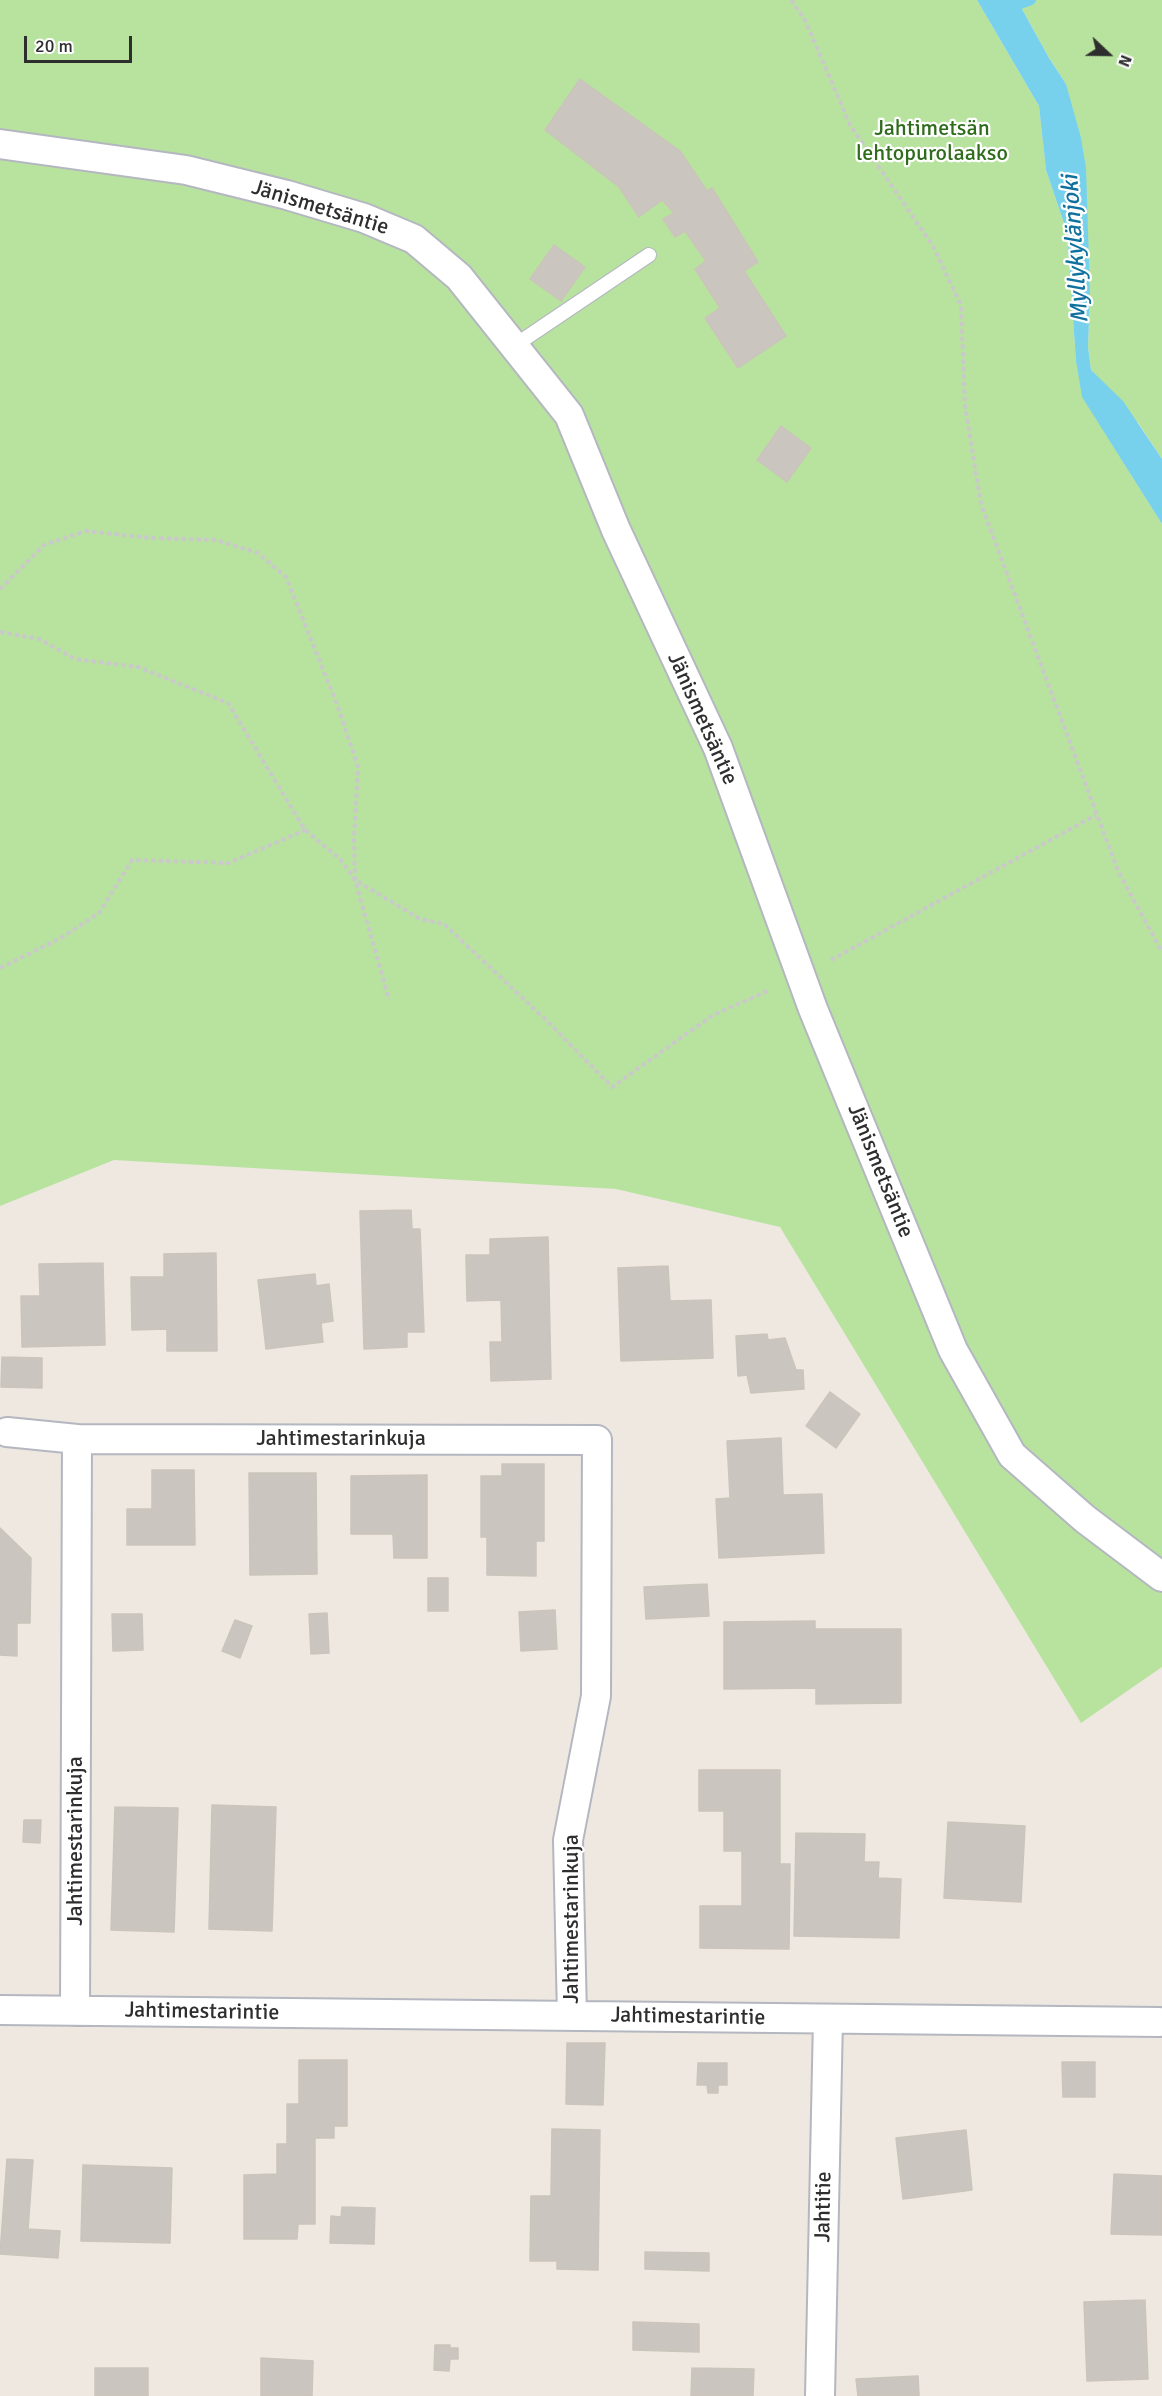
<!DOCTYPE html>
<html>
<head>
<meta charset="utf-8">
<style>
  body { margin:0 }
  #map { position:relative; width:1162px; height:2396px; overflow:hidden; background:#eee8e1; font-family:Signika,sans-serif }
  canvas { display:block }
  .north { position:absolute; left:1078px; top:24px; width:60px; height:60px; -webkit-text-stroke:4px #fff; paint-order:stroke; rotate:112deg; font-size:16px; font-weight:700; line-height:24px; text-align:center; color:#2e2e2e }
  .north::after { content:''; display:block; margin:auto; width:21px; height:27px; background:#2e2e2e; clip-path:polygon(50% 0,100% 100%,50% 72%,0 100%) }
  .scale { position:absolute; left:24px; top:36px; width:108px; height:27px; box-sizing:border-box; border:3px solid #2e2e2e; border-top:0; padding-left:8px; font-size:18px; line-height:21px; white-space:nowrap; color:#2e2e2e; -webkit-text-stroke:4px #fff; paint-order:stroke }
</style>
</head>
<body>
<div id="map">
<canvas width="1162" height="2396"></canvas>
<div class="north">N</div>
<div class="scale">20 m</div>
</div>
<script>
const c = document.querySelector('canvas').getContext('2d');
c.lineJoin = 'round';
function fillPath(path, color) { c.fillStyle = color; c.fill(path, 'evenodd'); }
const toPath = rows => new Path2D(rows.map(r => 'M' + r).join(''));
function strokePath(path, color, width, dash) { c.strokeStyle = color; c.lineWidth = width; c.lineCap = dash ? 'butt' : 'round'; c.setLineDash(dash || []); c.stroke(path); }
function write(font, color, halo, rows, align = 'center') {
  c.font = font + ' Signika,sans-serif'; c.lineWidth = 4.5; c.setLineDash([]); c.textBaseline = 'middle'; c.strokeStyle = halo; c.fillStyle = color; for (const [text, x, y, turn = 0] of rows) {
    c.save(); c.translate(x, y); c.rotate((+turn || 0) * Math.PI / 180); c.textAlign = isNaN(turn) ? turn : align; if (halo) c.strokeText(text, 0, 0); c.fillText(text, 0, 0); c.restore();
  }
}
const green = toPath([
  [0,0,977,0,1039,106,1046,170,1067,232,1076,361,1083,397,1162,524,1162,1667,1081,1723,780,1227,616,1189,114,1160,0,1206],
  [1017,0,1162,0,1162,459,1139,424,1091,370,1088,347,1090,293,1066,84,1049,58]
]);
const water = toPath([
  [977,0,1017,0,1049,58,1066,84,1081,138,1086,168,1090,293,1088,347,1091,370,1123,401,1162,459,1162,524,1082,397,1076,361,1067,232,1046,170,1039,106]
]);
const stream = toPath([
  [1009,8,1031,0]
]);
const building = toPath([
  [580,79,680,151,707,191,712,188,758,262,744,271,786,336,738,368,705,318,720,308,695,269,706,261,685,231,675,237,663,219,674,213,662,200,639,217,619,187,545,130,580,79],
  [554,245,585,267,561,301,530,279,554,245],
  [781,426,811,448,787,482,757,460,781,426],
  [411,1210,412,1229,420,1229,424,1332,407,1332,407,1347,364,1349,360,1211,411,1210],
  [548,1237,551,1379,491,1381,490,1342,502,1342,501,1300,467,1301,466,1255,490,1255,490,1239,548,1237],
  [216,1253,217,1351,167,1351,167,1329,132,1330,131,1277,164,1277,164,1254,216,1253],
  [103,1263,105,1345,22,1347,21,1296,40,1296,39,1264,103,1263],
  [668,1266,670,1301,711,1300,713,1358,621,1361,618,1268,668,1266],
  [315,1274,316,1286,329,1284,333,1321,321,1323,323,1342,266,1349,258,1280,315,1274],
  [767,1334,768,1340,785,1338,796,1370,803,1370,804,1389,751,1393,747,1375,738,1376,736,1336,767,1334],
  [2,1357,42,1358,42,1388,1,1387,2,1357],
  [830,1392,860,1414,836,1448,806,1426,830,1392],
  [781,1438,783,1495,822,1494,824,1553,719,1558,716,1499,730,1498,727,1441,781,1438],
  [502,1464,544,1464,544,1541,536,1541,536,1576,487,1575,487,1537,481,1537,481,1476,502,1476,502,1464],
  [152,1470,194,1470,195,1545,127,1545,127,1509,152,1509,152,1470],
  [249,1473,316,1473,317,1574,250,1575,249,1473],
  [427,1475,427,1558,394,1558,393,1534,351,1534,351,1476,427,1475],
  [0,1528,31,1558,30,1623,17,1623,17,1656,0,1655,0,1528],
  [428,1578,448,1578,448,1611,428,1611,428,1578],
  [707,1584,709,1616,646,1619,644,1587,707,1584],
  [555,1610,557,1649,521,1651,519,1612,555,1610],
  [327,1613,329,1653,311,1654,309,1614,327,1613],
  [112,1614,142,1614,143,1650,113,1651,112,1614],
  [235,1620,252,1626,240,1658,222,1651,235,1620],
  [815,1621,815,1629,901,1629,901,1703,816,1704,816,1688,724,1689,724,1622,815,1621],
  [699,1770,780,1770,780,1864,790,1864,789,1949,700,1948,700,1906,742,1906,742,1851,724,1851,724,1811,699,1811,699,1770],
  [212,1805,276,1807,272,1931,209,1929,212,1805],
  [115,1807,178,1808,174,1932,111,1930,115,1807],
  [24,1820,41,1820,40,1843,23,1842,24,1820],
  [948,1822,1025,1826,1021,1902,944,1898,948,1822],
  [796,1833,865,1834,864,1862,879,1862,878,1878,901,1879,899,1938,794,1936,796,1833],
  [567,2043,605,2043,603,2105,566,2104,567,2043],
  [299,2060,347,2060,347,2126,334,2126,334,2138,315,2138,315,2224,298,2224,297,2239,244,2239,244,2175,277,2174,277,2144,287,2144,287,2104,299,2104,299,2060],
  [1062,2062,1095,2062,1095,2097,1063,2097,1062,2062],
  [698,2063,727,2063,727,2085,718,2085,718,2093,708,2093,707,2085,697,2085,698,2063],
  [552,2129,600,2130,598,2270,557,2269,557,2261,530,2261,531,2196,551,2196,552,2129],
  [966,2130,972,2190,903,2199,896,2138,966,2130],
  [7,2159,33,2160,28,2229,60,2231,58,2258,0,2254,7,2159],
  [83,2165,172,2168,170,2243,81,2241,83,2165],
  [1114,2174,1162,2176,1162,2235,1111,2234,1114,2174],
  [342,2207,375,2208,374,2244,330,2243,331,2216,341,2217,342,2207],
  [645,2252,709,2253,709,2271,645,2269,645,2252],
  [1145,2300,1148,2379,1087,2381,1084,2302,1145,2300],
  [633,2322,699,2324,699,2352,633,2350,633,2322],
  [435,2345,450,2345,450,2348,458,2348,458,2359,450,2359,449,2371,434,2370,435,2345],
  [261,2358,313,2361,312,2396,261,2396,261,2358],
  [95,2368,148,2368,148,2396,95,2396,95,2368],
  [692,2368,754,2369,753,2396,691,2396,692,2368],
  [918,2376,919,2396,858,2396,856,2379,918,2376]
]);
const path = toPath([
  [791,0,805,20,850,125,933,246,961,305,965,406,981,504,1118,871,1162,952],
  [0,589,44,545,86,531,150,538,216,540,258,553,286,577,338,707,358,767,354,840,355,880,420,919,444,924,548,1022,612,1087,713,1015,770,990],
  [0,632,39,639,75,659,138,667,228,703,305,830,340,859,355,880,389,1000],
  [831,960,1096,815],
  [0,968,61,938,99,913,132,860,229,863,305,830]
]);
const service = toPath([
  [514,346,649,255]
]);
const minor = toPath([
  [0,144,186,170,287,195,364,218,414,239,459,277,569,415,616,530,718,748,813,1009,953,1350,1012,1455,1085,1519,1162,1577],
  [7,1432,77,1439],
  [0,2010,1160,2022],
  [75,2011,77,1439,597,1440,596,1696,568,1840,572,2016],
  [820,2396,828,2019]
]);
const parkNames = [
  ["Jahtimetsän",932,129],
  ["lehtopurolaakso",932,154]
];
const streetNames = [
  ["Jänismetsäntie",320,208,17],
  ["Jänismetsäntie",702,719,66],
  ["Jänismetsäntie",880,1171,68],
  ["Jahtimestarinkuja",341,1439],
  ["Jahtimestarinkuja",76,1841,-90],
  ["Jahtimestarinkuja",572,1919,-90],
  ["Jahtimestarintie",202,2012,1],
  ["Jahtimestarintie",688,2017,1],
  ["Jahtitie",824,2207,-89]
];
const waterNames = [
  ["Myllykylänjoki",1076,249,-94]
];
fillPath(green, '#b8e39f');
fillPath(water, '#77d1ed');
strokePath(stream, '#77d1ed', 10);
fillPath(building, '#cac6bf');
strokePath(building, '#cac4ba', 1.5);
strokePath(service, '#b4b7c0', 16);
strokePath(minor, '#b4b7c0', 32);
strokePath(path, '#c9c9c9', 4, [4.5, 3]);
strokePath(service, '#fff', 14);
strokePath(minor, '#fff', 28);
write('22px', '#2f6c1c', '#fff', parkNames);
write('22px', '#2e2e2e', '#fff', streetNames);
write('italic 24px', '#10719f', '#fff', waterNames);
</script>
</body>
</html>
